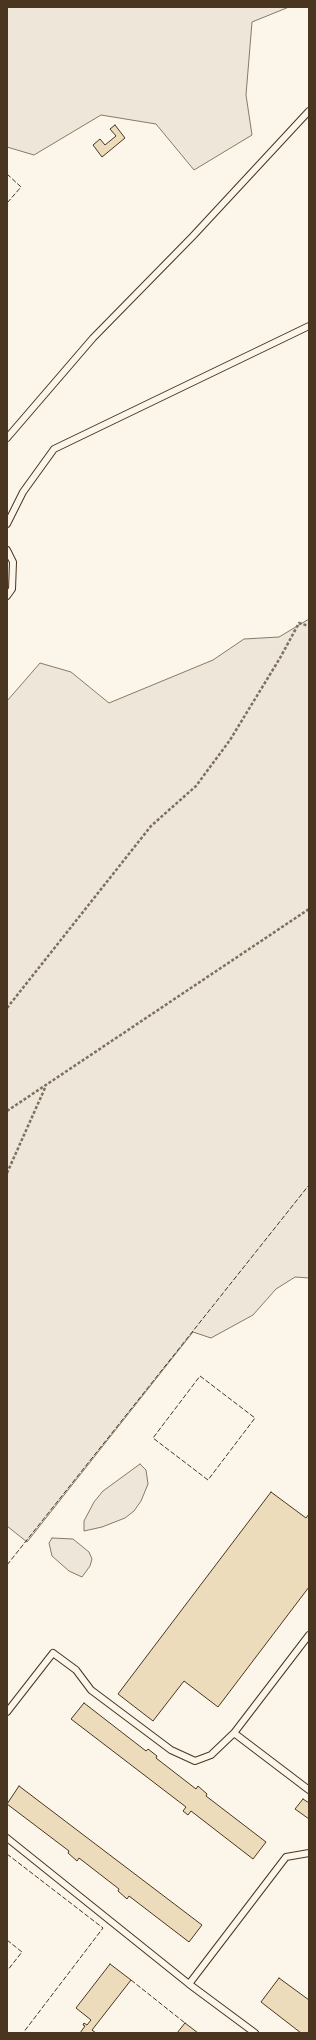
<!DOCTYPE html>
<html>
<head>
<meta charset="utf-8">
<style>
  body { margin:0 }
  #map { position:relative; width:316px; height:2040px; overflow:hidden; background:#fbf6e9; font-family:"Space Grotesk",sans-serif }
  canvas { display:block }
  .frame { position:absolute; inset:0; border:8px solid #4a3520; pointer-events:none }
</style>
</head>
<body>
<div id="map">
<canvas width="316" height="2040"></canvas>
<div class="frame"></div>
</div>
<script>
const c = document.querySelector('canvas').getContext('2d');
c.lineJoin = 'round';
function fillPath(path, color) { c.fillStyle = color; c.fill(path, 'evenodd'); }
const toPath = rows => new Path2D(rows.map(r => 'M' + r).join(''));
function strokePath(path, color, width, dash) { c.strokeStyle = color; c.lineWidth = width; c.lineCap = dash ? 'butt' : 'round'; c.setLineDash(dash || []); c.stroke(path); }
const green = toPath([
  [7,7,289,7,252,22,246,95,252,135,194,170,156,124,101,115,34,155,7,147,7,7],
  [309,619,309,1278,295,1277,276,1289,253,1315,211,1338,193,1332,27,1542,7,1526,7,701,40,663,71,672,109,703,213,660,244,639,279,637,309,619],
  [140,1464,146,1470,148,1484,141,1501,134,1511,125,1518,102,1527,84,1531,84,1521,94,1502,103,1491,140,1464],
  [52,1538,73,1539,89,1552,92,1559,90,1566,82,1577,69,1571,52,1556,49,1543,52,1538]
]);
const building = toPath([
  [115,125,125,138,102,157,93,145,100,139,105,145,116,136,110,129,115,125],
  [271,1492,306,1518,309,1514,309,1587,218,1707,184,1681,153,1721,118,1694,271,1492],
  [84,1703,146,1751,148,1749,157,1756,156,1758,196,1789,198,1786,207,1794,206,1796,266,1842,253,1859,191,1811,188,1815,183,1811,186,1807,71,1719,84,1703],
  [19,1786,202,1925,189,1942,129,1896,127,1899,118,1891,119,1889,79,1858,77,1861,68,1853,69,1851,7,1804,19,1786],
  [303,1799,309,1803,309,1819,295,1809,303,1799],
  [110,1964,131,1980,92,2030,96,2033,80,2033,85,2026,83,2025,84,2023,87,2025,91,2020,76,2008,110,1964],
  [279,1978,309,2000,309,2033,301,2033,261,2002,279,1978],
  [185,2023,198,2033,177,2033,185,2023]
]);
const path = toPath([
  [7,1008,151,826,196,786,230,740,280,658,299,623,309,626],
  [7,1111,309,909],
  [7,1173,45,1088]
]);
const service = toPath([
  [7,438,93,338,193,236,309,111],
  [7,524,23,492,54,449,309,326],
  [7,550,13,562,12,589,7,596],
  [7,1712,53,1653,76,1670,91,1690,171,1750,195,1761,211,1755,234,1733,309,1635],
  [234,1733,309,1790],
  [7,1838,189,1984,255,2033],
  [189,1984,286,1857,309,1853]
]);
const fence = toPath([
  [7,174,21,187,7,203],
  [200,1376,255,1418,208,1480,153,1438,200,1376],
  [7,1565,309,1185],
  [7,1854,103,1928,23,2033],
  [7,1940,22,1952,7,1971],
  [131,1980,185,2023]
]);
fillPath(green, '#ede6d9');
strokePath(green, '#887966', 1);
fillPath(building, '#ecdcbc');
strokePath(building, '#4a3520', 1);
strokePath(service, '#4a3520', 8);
strokePath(path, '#7f6f5c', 2.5, [3, 2]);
strokePath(service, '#fbf6e9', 6);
strokePath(fence, '#4a3520', 1, [5, 2]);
</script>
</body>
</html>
